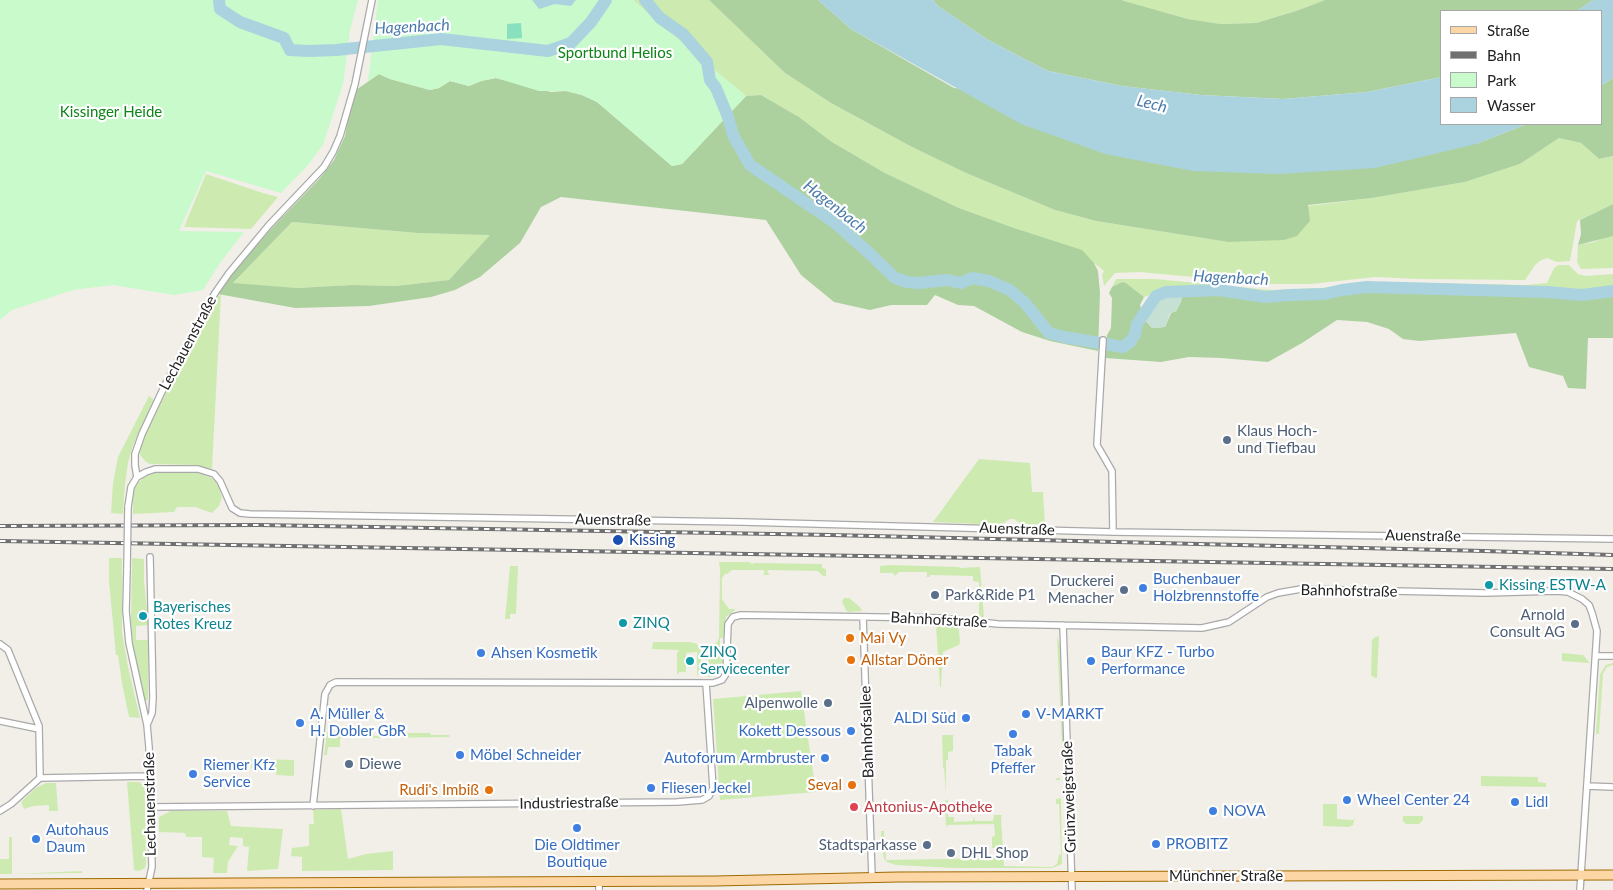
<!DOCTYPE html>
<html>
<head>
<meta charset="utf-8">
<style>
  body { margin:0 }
  #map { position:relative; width:1613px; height:890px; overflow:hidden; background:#f2efe9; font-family:Lato,sans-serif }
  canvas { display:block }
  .legend { position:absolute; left:1440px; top:10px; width:162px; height:115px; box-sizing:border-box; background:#fff; border:1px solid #a7a7a7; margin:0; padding:6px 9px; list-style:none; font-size:15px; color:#222 }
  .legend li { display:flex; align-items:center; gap:10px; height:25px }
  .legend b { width:25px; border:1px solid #a7a7a7 }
</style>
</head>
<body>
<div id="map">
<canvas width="1613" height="890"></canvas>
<ul class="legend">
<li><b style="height:6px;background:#fcd6a4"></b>Straße</li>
<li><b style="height:6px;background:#707070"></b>Bahn</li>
<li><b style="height:14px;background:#c8facc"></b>Park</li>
<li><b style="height:14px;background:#aad3df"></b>Wasser</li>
</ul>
</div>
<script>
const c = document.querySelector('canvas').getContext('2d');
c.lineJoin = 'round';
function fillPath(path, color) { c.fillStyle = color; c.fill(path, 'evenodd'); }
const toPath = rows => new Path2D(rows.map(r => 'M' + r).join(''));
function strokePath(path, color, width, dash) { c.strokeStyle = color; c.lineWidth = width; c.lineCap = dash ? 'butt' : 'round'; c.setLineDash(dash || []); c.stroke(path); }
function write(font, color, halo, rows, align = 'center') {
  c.font = font + ' Lato,sans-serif'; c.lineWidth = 4.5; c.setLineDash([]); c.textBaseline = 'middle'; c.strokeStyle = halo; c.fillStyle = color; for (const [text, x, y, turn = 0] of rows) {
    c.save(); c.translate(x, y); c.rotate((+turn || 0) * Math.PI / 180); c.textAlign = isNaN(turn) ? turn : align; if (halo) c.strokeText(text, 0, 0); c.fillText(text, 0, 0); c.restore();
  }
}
const grass = toPath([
  [633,0,709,0,785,73,831,103,912,147,966,173,1055,210,1096,221,1228,242,1308,206,1372,198,1465,182,1520,164,1559,138,1581,143,1599,159,1613,156,1613,204,1577,221,1570,261,1557,262,1547,258,1540,261,1535,265,1525,280,1420,279,1375,277,1311,284,1269,284,1140,272,1115,273,1104,286,1102,275,1104,271,1094,263,1017,229,959,208,885,173,832,142,799,117,761,95,746,96,689,49],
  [1121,0,1325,0,1296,11,1256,23,1219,24,1188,19],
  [206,174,263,193,278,197,251,229,184,227],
  [292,222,417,233,491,234,449,280,395,286,352,285,297,288,232,284],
  [1611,235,1613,236,1613,268,1581,269,1577,262,1578,245,1594,242],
  [1558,265,1569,265,1578,274,1586,276,1613,274,1613,288,1582,293,1551,288,1550,291,1527,291,1368,285,1341,289,1323,293,1265,295,1220,289,1172,290,1158,292,1144,297,1126,283,1122,282,1112,287,1116,279,1155,279,1271,290,1321,288,1383,282,1527,285,1547,283,1554,268],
  [221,294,212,469,193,465,150,464,146,462,140,455,140,450,144,438,187,350,215,299],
  [149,396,153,399,153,402,133,445,128,463,125,484,123,514,111,513,113,483,118,457],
  [979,459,1030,463,1032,492,1043,492,1045,525,1021,524,1014,519,1010,519,1000,525,933,522],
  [155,473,198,473,209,477,215,480,219,488,222,498,219,506,212,513,195,507,177,507,174,512,133,514,133,496,135,486,144,477],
  [109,558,122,558,122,632,128,667,140,718,129,717,122,683,118,655,116,655,109,581],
  [132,558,144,559,144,582,149,625,136,626,136,640,148,640,148,700,145,701,134,653,131,622],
  [719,562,749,562,752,564,754,563,822,564,822,568,826,569,826,576,823,576,818,571,768,570,767,572,770,575,763,575,765,572,763,570,732,570,727,574,725,574,722,578,722,599,729,609,736,609,726,617,723,638,720,638,720,647,723,648,722,670,715,676,708,677,709,648,717,642,719,638,720,570],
  [891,565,959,567,960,568,980,567,984,618,973,616,974,614,979,614,979,582,973,581,973,576,930,575,930,577,927,577,927,572,899,572,895,576,893,573,880,573,880,566],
  [510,566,518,566,516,614,510,614,510,619,505,619],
  [844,598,849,598,860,607,862,611,848,612,846,610,842,602],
  [936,625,957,627,959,630,960,641,959,645,943,652,941,687,940,687],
  [1057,636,1060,646,1064,764,1063,768],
  [1379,636,1377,678,1375,678,1371,675,1372,640,1375,637],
  [653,642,690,642,697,644,701,650,701,672,697,676,697,652,686,653,686,672,679,672,679,674,677,674,677,653,679,650,652,649],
  [1562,653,1583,655,1590,663,1562,661],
  [1613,663,1613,665,1607,667,1603,674,1599,734,1597,734,1596,733,1600,674,1606,665],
  [801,691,816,792,720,800,713,699],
  [327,732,345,732,345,738,340,738,340,747,328,747,327,755,324,755],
  [368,733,373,733,374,736,396,735,396,733,430,733,431,735,449,735,449,737,368,738],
  [942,735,953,735,953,751,948,752,948,760,946,760,946,792,944,768,943,768],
  [251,759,294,760,294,776,276,775,276,770,255,771,251,768],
  [1481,776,1538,777,1538,782,1546,783,1546,787,1481,786],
  [1057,778,1060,778,1061,799,1062,863,1060,865,1052,868,954,868,896,865,887,862,884,859,882,848,881,831,884,831,886,860,997,858,997,848,992,848,992,837,995,836,994,824,948,825,946,827,945,801,948,799,948,817,954,817,954,822,973,821,974,816,975,821,993,821,994,815,1002,815,1001,818,1004,866,1052,867,1057,864,1059,855,1061,854,1059,804,1056,804,1056,799,1061,798,1060,780,1055,780],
  [127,782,139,782,143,785,145,790,146,864,145,868,139,871,134,870],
  [46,783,56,783,58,811,49,811,49,805,33,806,24,809,21,802,36,788],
  [1323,804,1337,804,1337,819,1353,820,1355,817,1353,825,1349,827,1323,826],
  [341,809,348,859,366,854,393,851,393,870,302,871,302,857,291,856,292,848,309,846,309,824,314,824,313,810],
  [171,811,227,811,231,826,283,829,278,869,247,871,249,847,243,846,243,838,230,837,229,845,238,846,228,862,227,873,213,873,214,858,202,857,202,837,186,837,185,833,159,832,159,817],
  [1403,816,1423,816,1423,820,1419,824,1406,824,1403,821],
  [9,837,12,837,12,874,82,871,82,873,0,874,0,859,9,859]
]);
const forest = toPath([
  [709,0,818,0,851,29,954,88,1476,144,1527,124,1602,124,1602,85,1613,78,1613,156,1599,159,1581,143,1559,138,1520,164,1465,182,1372,198,1308,205,1310,221,1297,236,1284,240,1228,242,1096,221,1055,210,966,173,912,147,831,103,785,73],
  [933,0,1121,0,1188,19,1220,24,1256,23,1296,11,1325,0,1593,0,1577,11,1442,11,1442,77,1367,92,1283,99,1201,95,1122,86,1048,71,988,40,938,6],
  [379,74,390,79,430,90,439,88,450,81,469,86,481,81,496,78,551,92,566,91,582,95,597,102,672,166,682,164,746,96,761,95,799,117,832,142,885,173,959,208,1017,229,1082,250,1094,263,1098,271,1100,293,1098,351,1050,341,1022,332,974,306,958,305,935,295,927,305,891,305,870,310,834,302,801,275,766,220,561,197,541,207,520,243,480,277,455,290,431,297,369,306,295,308,218,294,231,275,271,229,320,178,334,160,345,136,353,92],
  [292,222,417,233,490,235,449,280,395,286,352,285,297,288,233,283],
  [1613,204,1613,236,1578,245,1581,234,1580,220],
  [1122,282,1126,283,1144,297,1140,305,1145,320,1152,328,1165,327,1171,313,1176,311,1181,302,1182,295,1193,295,1205,292,1265,299,1289,296,1324,296,1342,291,1367,290,1464,293,1549,294,1570,297,1595,298,1613,295,1613,338,1588,338,1586,389,1568,388,1563,376,1529,367,1516,333,1419,341,1403,339,1389,329,1367,322,1337,320,1302,343,1268,362,1221,358,1189,357,1161,362,1105,358,1107,335,1111,328,1112,298,1109,293,1112,287]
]);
const wetland = toPath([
  [1174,294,1182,295,1181,302,1176,311,1170,313,1165,327,1152,328,1145,320,1153,304,1157,298,1165,295]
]);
const park = toPath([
  [0,0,358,0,350,30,343,84,323,145,308,165,281,193,206,171,179,231,244,232,220,263,203,290,174,295,113,285,73,290,12,310,0,320],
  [378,0,633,0,689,49,746,96,682,164,672,166,597,102,582,95,566,91,539,91,496,78,481,81,469,86,450,81,439,88,430,90,390,79,379,74,368,81]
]);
const pitch = toPath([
  [521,23,522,38,507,39,507,24]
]);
const water = toPath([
  [532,0,576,0,571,6,555,4,539,9],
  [818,0,933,0,938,6,988,40,1048,71,1122,86,1201,95,1283,99,1367,92,1442,77,1442,124,1527,124,1476,144,1375,168,1278,174,1193,171,1105,154,1021,124,851,29],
  [1593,0,1613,0,1613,78,1602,85,1602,11,1577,11]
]);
const river = toPath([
  [219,0,220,9,240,22,284,38,290,50,308,51,336,50,441,39,548,51,571,43,591,22,606,0],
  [645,0,660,18,683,34,707,62,710,80,716,88,728,117,733,135,750,165,834,222,869,253,895,278,907,282,919,283,947,280,961,283,972,278,989,281,1010,290,1025,303,1049,333,1064,337,1123,347,1130,342,1135,334,1137,324,1156,296,1166,292,1219,290,1265,297,1289,295,1324,294,1342,290,1367,287,1547,292,1582,295,1613,291]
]);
const minor = toPath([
  [1103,340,1097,445,1112,471,1113,532],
  [137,477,135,465,135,454,142,434,165,385,215,293,229,273,269,225,324,167,333,152,340,136,355,84,372,0],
  [128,507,131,487,137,477,146,472,155,469,198,469,214,474,220,481,232,508,240,513,250,514,743,522,1113,532,1613,539],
  [127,568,126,611,129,643,147,725,149,747,152,867,147,890],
  [863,617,872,877],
  [1063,625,1072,890],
  [0,644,8,650,39,726,40,778],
  [1596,656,1613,656],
  [0,721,39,729],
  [147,725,152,713,153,698,150,557],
  [1587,786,1613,787],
  [313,806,325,694,330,685,336,682,713,683,722,680,726,674,728,624,733,617,741,615,941,618,998,624,1202,628,1229,622,1267,597,1278,593,1301,589,1485,593,1557,591,1568,592,1582,599,1589,605,1592,613,1597,631,1580,890],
  [151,807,677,802,702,800,709,796,713,788,706,683],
  [0,811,11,804,40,778,150,776],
  [599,882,599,890]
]);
const primary = toPath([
  [0,884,715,881,898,877,1613,875]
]);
const rail = toPath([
  [0,526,259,525,831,535,1484,551,1613,555],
  [0,541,1613,569]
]);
const minorBridge = toPath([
  [127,568,128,507]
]);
const markers = [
  [1227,440,5,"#5c6f8a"],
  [618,540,6,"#1a4fb4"],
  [1489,585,5,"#0f9aa8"],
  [1143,588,5,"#3f7fe0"],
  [1124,590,5,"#5c6f8a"],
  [935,595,5,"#5c6f8a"],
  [143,616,5,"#0f9aa8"],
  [623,623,5,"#0f9aa8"],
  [1575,624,5,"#5c6f8a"],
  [850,638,5,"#e8710a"],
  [481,653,5,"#3f7fe0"],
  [851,660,5,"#e8710a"],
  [690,661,5,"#0f9aa8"],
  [1091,661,5,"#3f7fe0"],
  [828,703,5,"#5c6f8a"],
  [1026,714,5,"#3f7fe0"],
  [966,718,5,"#3f7fe0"],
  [300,723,5,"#3f7fe0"],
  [851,731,5,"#3f7fe0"],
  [1013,734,5,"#3f7fe0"],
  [460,755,5,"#3f7fe0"],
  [825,758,5,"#3f7fe0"],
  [349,764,5,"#5c6f8a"],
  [193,774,5,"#3f7fe0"],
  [852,785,5,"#e8710a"],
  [651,788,5,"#3f7fe0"],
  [489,790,5,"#e8710a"],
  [1347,800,5,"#3f7fe0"],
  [1515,802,5,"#3f7fe0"],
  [854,807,5,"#e0444e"],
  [1213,811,5,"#3f7fe0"],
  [577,828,5,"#3f7fe0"],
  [36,839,5,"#3f7fe0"],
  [1156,844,5,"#3f7fe0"],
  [927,845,5,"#5c6f8a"],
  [951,853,5,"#5c6f8a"]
];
const parkNames = [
  ["Sportbund Helios",615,53],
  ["Kissinger Heide",111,112]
];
const streetNames = [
  ["Lechauenstraße",188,343,-62],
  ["Auenstraße",613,520,1],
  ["Auenstraße",1017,529,2],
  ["Auenstraße",1423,536,1],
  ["Bahnhofstraße",1349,591,1],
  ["Bahnhofstraße",939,620,3],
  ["Bahnhofsallee",867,732,-92],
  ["Grünzweigstraße",1069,797,-92],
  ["Industriestraße",569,803,-1],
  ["Lechauenstraße",150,804,-91],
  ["Münchner Straße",1226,876]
];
const serviceNames = [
  ["Klaus Hoch-",1237,431],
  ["und Tiefbau",1237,448],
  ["Druckerei",1114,581,"right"],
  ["Menacher",1114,598,"right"],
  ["Park&Ride P1",945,595],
  ["Arnold",1565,615,"right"],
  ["Consult AG",1565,632,"right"],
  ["Alpenwolle",818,703,"right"],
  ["Diewe",359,764],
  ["Stadtsparkasse",917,845,"right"],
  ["DHL Shop",961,853]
];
const transitNames = [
  ["Kissing",629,540]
];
const shopNames = [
  ["Buchenbauer",1153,579],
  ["Holzbrennstoffe",1153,596],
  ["Baur KFZ - Turbo",1101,652],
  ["Performance",1101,669],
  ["Ahsen Kosmetik",491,653],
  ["A. Müller &",310,714],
  ["H. Dobler GbR",310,731],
  ["V-MARKT",1036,714],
  ["ALDI Süd",956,718,"right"],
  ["Kokett Dessous",841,731,"right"],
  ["Tabak",1013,751,"center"],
  ["Pfeffer",1013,768,"center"],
  ["Möbel Schneider",470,755],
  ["Autoforum Armbruster",815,758,"right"],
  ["Riemer Kfz",203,765],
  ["Service",203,782],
  ["Fliesen Jeckel",661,788],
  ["Wheel Center 24",1357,800],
  ["Lidl",1525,802],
  ["NOVA",1223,811],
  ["Autohaus",46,830],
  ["Daum",46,847],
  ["PROBITZ",1166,844],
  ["Die Oldtimer",577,845,"center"],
  ["Boutique",577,862,"center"]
];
const cultureNames = [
  ["Kissing ESTW-A",1499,585],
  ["Bayerisches",153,607],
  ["Rotes Kreuz",153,624],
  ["ZINQ",633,623],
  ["ZINQ",700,652],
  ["Servicecenter",700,669]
];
const foodNames = [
  ["Mai Vy",860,638],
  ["Allstar Döner",861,660],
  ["Seval",842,785,"right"],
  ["Rudi's Imbiß",479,790,"right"]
];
const healthNames = [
  ["Antonius-Apotheke",864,807]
];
const waterNames = [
  ["Hagenbach",412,27,-3],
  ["Lech",1152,104,14],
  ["Hagenbach",835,207,38],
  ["Hagenbach",1231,278,3]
];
fillPath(grass, '#cdebb0');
fillPath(forest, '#add19e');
fillPath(wetland, '#c6e0d4');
fillPath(park, '#c8facc');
fillPath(pitch, '#88e0be');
fillPath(water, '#aad3df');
strokePath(river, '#aad3df', 12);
strokePath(minor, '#a9a9a9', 8);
strokePath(primary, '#a06b00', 11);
strokePath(minor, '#fff', 5.5);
strokePath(primary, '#fcd6a4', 9);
strokePath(rail, '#707070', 4);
strokePath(rail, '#fff', 2, [5.5]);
strokePath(minorBridge, '#a9a9a9', 8, []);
strokePath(minorBridge, '#fff', 5.5);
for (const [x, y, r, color] of markers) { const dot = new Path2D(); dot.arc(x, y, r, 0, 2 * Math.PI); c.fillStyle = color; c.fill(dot); strokePath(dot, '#fff', 2); }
write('15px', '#0c8416', '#fff', parkNames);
write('15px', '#222', '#fff', streetNames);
write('15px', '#4e5e75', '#fff', serviceNames, 'left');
write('15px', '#164399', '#fff', transitNames, 'left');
write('15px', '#366cbe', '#fff', shopNames, 'left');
write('15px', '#0d838f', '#fff', cultureNames, 'left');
write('15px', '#c56008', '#fff', foodNames, 'left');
write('15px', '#be3a42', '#fff', healthNames, 'left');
write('italic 16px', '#4a7aab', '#fff', waterNames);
</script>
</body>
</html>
